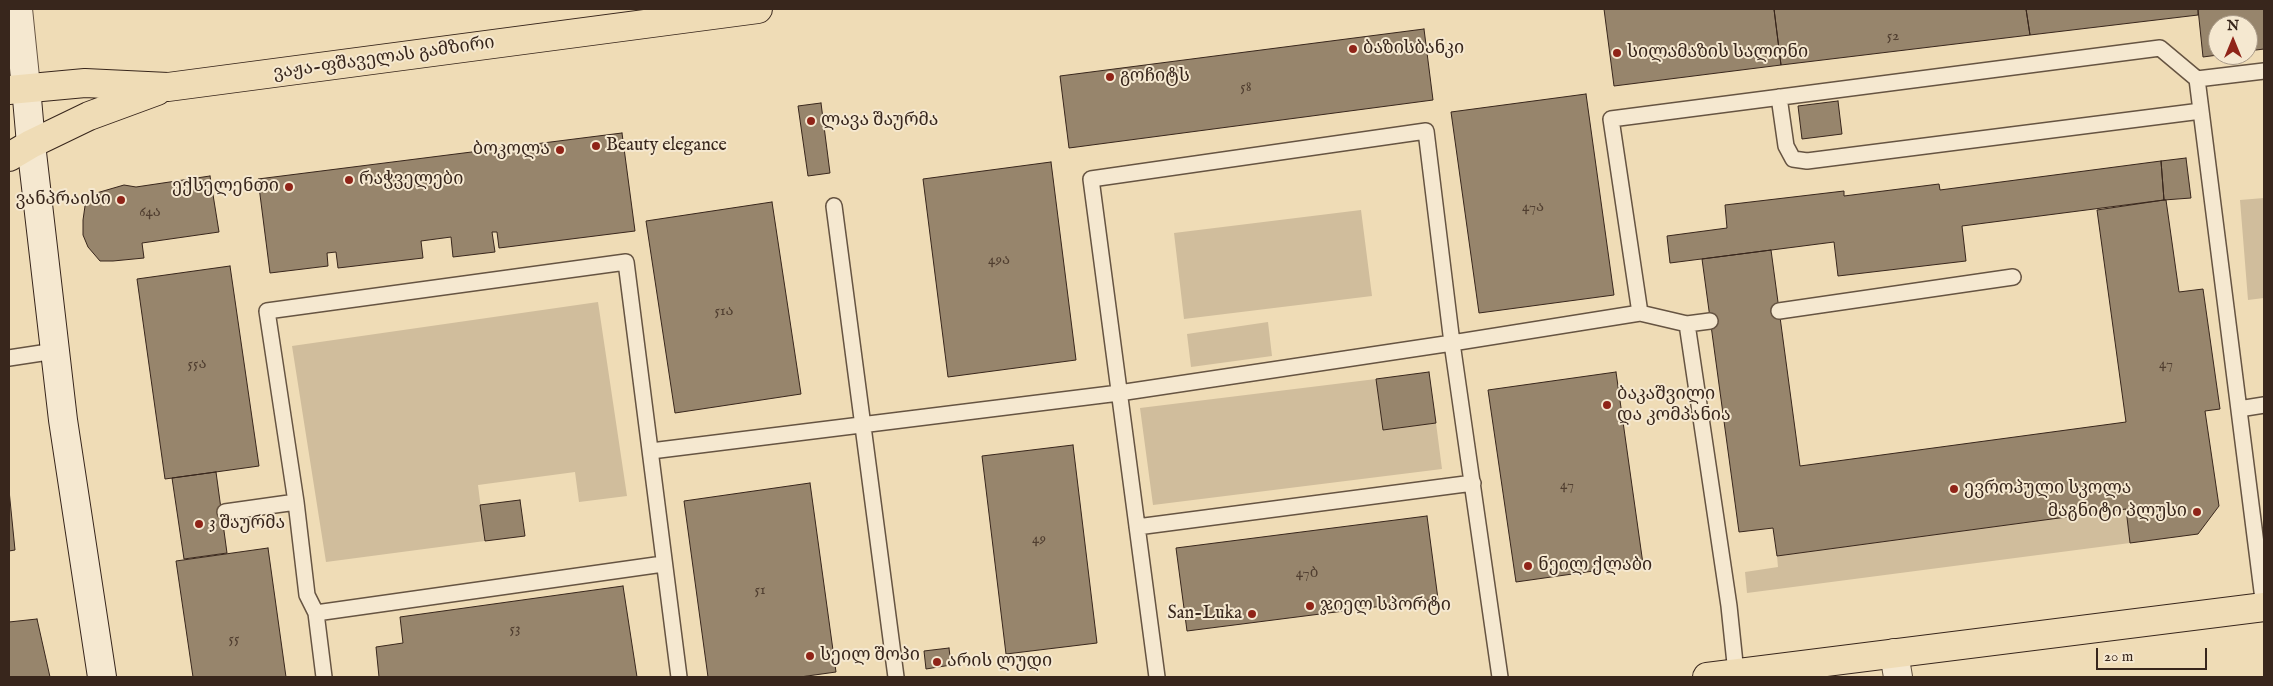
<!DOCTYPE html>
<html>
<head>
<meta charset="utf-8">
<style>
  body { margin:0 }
  #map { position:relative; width:2273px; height:686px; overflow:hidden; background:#efdcb6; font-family:"IM FELL English",serif }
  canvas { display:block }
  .frame { position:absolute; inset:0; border:10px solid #38261c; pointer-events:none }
  .north { position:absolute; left:2208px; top:15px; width:50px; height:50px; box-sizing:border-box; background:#f5e8d0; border:1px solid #a99a88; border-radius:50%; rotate:0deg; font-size:14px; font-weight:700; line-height:20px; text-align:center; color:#38261c }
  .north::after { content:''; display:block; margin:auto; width:18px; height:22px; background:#8f2418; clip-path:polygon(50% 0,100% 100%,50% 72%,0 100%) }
  .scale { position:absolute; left:2096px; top:648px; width:111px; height:22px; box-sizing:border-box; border:2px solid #38261c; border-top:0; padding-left:6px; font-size:15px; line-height:18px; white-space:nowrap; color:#38261c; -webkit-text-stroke:4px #f5e8d0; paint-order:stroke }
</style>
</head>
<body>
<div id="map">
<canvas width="2273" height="686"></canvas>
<div class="frame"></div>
<div class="north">N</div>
<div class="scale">20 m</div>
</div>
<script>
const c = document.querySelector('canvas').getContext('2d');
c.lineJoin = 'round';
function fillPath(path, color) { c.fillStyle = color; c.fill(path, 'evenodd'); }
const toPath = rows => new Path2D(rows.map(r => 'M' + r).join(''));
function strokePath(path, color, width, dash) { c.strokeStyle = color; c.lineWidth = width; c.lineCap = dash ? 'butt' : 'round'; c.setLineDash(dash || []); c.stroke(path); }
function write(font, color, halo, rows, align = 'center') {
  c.font = font + ' "IM FELL English","Noto Serif Georgian",serif'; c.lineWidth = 4; c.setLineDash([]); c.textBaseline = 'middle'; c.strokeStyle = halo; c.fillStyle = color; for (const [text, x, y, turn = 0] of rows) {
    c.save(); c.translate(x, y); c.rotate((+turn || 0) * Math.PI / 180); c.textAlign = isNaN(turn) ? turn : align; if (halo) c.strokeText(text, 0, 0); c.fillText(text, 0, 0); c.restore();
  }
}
const green = toPath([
  [2264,198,2264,298,2248,300,2240,200],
  [1361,210,1372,296,1184,319,1174,233],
  [598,302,627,496,579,502,575,472,478,485,485,541,326,562,292,346],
  [1268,322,1272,356,1191,367,1187,334],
  [1376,379,1383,430,1436,423,1442,469,1153,505,1140,408],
  [2126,509,2130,543,1747,593,1745,572,1778,567,1777,556]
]);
const building = toPath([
  [1604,9,1774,9,1781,65,1614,86,1604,9],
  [1774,9,2026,9,2030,35,1781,65,1774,9],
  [2026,9,2198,9,2198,15,2030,35,2026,9],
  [2198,9,2264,9,2264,49,2248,51,2248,25,2218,25,2218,55,2203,57,2198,9],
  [1424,29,1433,100,1069,148,1060,76,1424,29],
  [1586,94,1614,295,1479,313,1451,112,1586,94],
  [1838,101,1842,134,1802,139,1798,106,1838,101],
  [821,103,830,173,808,176,798,106,821,103],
  [622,133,635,231,499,248,497,232,492,232,495,252,453,257,451,237,421,241,423,258,338,268,336,252,327,253,328,266,270,273,258,179,622,133],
  [2186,158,2191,198,2164,200,2161,161,2186,158],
  [2161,161,2164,200,1962,226,1966,261,1838,276,1834,242,1670,263,1667,236,1727,228,1725,205,1844,191,1844,196,1939,184,1940,190,2161,161],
  [1051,162,1076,360,948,377,923,179,1051,162],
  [210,176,219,232,142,243,144,258,113,261,100,261,88,247,83,235,83,220,85,206,93,194,124,185,136,187,210,176],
  [2164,200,2166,200,2179,292,2203,289,2220,409,2205,411,2219,506,2198,534,2130,543,2126,509,1777,556,1773,528,1739,532,1702,259,1771,250,1800,466,2126,422,2097,210,2164,200],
  [772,202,801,394,675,413,646,221,772,202],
  [230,266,259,466,165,479,137,279,230,266],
  [1429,372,1436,423,1383,430,1376,379,1429,372],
  [1616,372,1643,564,1516,582,1488,390,1616,372],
  [1073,445,1097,643,1006,654,982,456,1073,445],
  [216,472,227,553,184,559,172,478,216,472],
  [810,483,836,672,800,677,708,677,684,501,810,483],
  [9,490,15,550,9,551,9,490],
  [520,500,525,536,485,541,480,505,520,500],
  [1427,516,1438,599,1187,631,1176,548,1427,516],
  [268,548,286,677,193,677,176,561,268,548],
  [623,586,637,677,379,677,376,647,403,643,400,617,623,586],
  [37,619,50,677,9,677,9,622,37,619],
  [949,648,951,665,926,669,924,651,949,648]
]);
const service = toPath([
  [2197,79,2264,607],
  [1779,97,1786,146,1793,159,1807,161,2201,111],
  [834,206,896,677],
  [1779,311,2013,277],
  [1687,324,1710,321],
  [9,358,55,351],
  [2239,409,2264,405],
  [651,451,1119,393,1452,343,1640,313],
  [225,512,296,502],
  [1137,527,1473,483],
  [316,613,663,564],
  [1736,673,1729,606,1687,324,1640,313,1611,119,2160,48,2197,79,2264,71],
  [324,677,316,613,307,595,296,502,267,311,626,262,679,677],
  [1157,677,1091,179,1426,131,1452,343,1500,677]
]);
const minor = toPath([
  [18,9,26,87],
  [1894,653,1898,677]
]);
const secondary = toPath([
  [26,87,31,144,63,420,102,677]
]);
const primary = toPath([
  [9,90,85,83,168,87,758,9],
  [9,157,31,144,89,116,157,91],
  [1707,677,2264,607]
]);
const markers = [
  [1353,49,5,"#8f2418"],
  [1617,53,5,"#8f2418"],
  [1110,77,5,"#8f2418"],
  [811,121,5,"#8f2418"],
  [596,146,5,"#8f2418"],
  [560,150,5,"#8f2418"],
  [349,180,5,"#8f2418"],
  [289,187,5,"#8f2418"],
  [121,200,5,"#8f2418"],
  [1607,405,5,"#8f2418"],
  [1954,489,5,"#8f2418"],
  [2197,512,5,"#8f2418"],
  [199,524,5,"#8f2418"],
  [1528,566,5,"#8f2418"],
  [1310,606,5,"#8f2418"],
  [1252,614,5,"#8f2418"],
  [810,656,5,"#8f2418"],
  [937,662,5,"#8f2418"]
];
const numberNames = [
  ["52",1893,37],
  ["58",1246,88],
  ["47ა",1533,208],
  ["64ა",150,213],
  ["49ა",999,261],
  ["51ა",724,312],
  ["55ა",197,365],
  ["47",2166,365],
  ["47",1567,486],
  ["49",1039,540],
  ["47ბ",1307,574],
  ["51",760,591],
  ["53",515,630],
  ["55",234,640]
];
const poiNames = [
  ["ბაზისბანკი",1363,49],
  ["სილამაზის სალონი",1627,53],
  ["გოჩიტს",1120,77],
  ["ლავა შაურმა",821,121],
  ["Beauty elegance",606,146],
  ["ბოკოლა",550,150,"right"],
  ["რაჭველები",359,180],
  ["ექსელენთი",279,187,"right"],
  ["ვანპრაისი",111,200,"right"],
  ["ბაკაშვილი",1617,395],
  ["და კომპანია",1617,416],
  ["ევროპული სკოლა",1964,489],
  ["მაგნიტი პლუსი",2187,512,"right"],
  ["3 შაურმა",209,524],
  ["ნეილ ქლაბი",1538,566],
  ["ჯიელ სპორტი",1320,606],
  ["San-Luka",1242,614,"right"],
  ["სეილ შოპი",820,656],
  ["არის ლუდი",947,662]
];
const streetNames = [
  ["ვაჟა-ფშაველას გამზირი",384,59,-8]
];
fillPath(green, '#d0bd9c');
fillPath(building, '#97856c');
strokePath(building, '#38261c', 1);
strokePath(service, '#665442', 18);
strokePath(minor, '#665442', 30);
strokePath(secondary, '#38261c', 30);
strokePath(primary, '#38261c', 30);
strokePath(service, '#f5e8d0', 15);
strokePath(minor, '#f5e8d0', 28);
strokePath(secondary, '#f5e8d0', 28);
strokePath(primary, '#efdcb6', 28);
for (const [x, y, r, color] of markers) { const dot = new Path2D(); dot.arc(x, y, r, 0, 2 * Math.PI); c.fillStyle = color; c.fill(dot); strokePath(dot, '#f5e8d0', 2); }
write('15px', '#503e30', null, numberNames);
write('18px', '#38261c', '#f5e8d0', poiNames, 'left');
write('18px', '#38261c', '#f5e8d0', streetNames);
</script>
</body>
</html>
